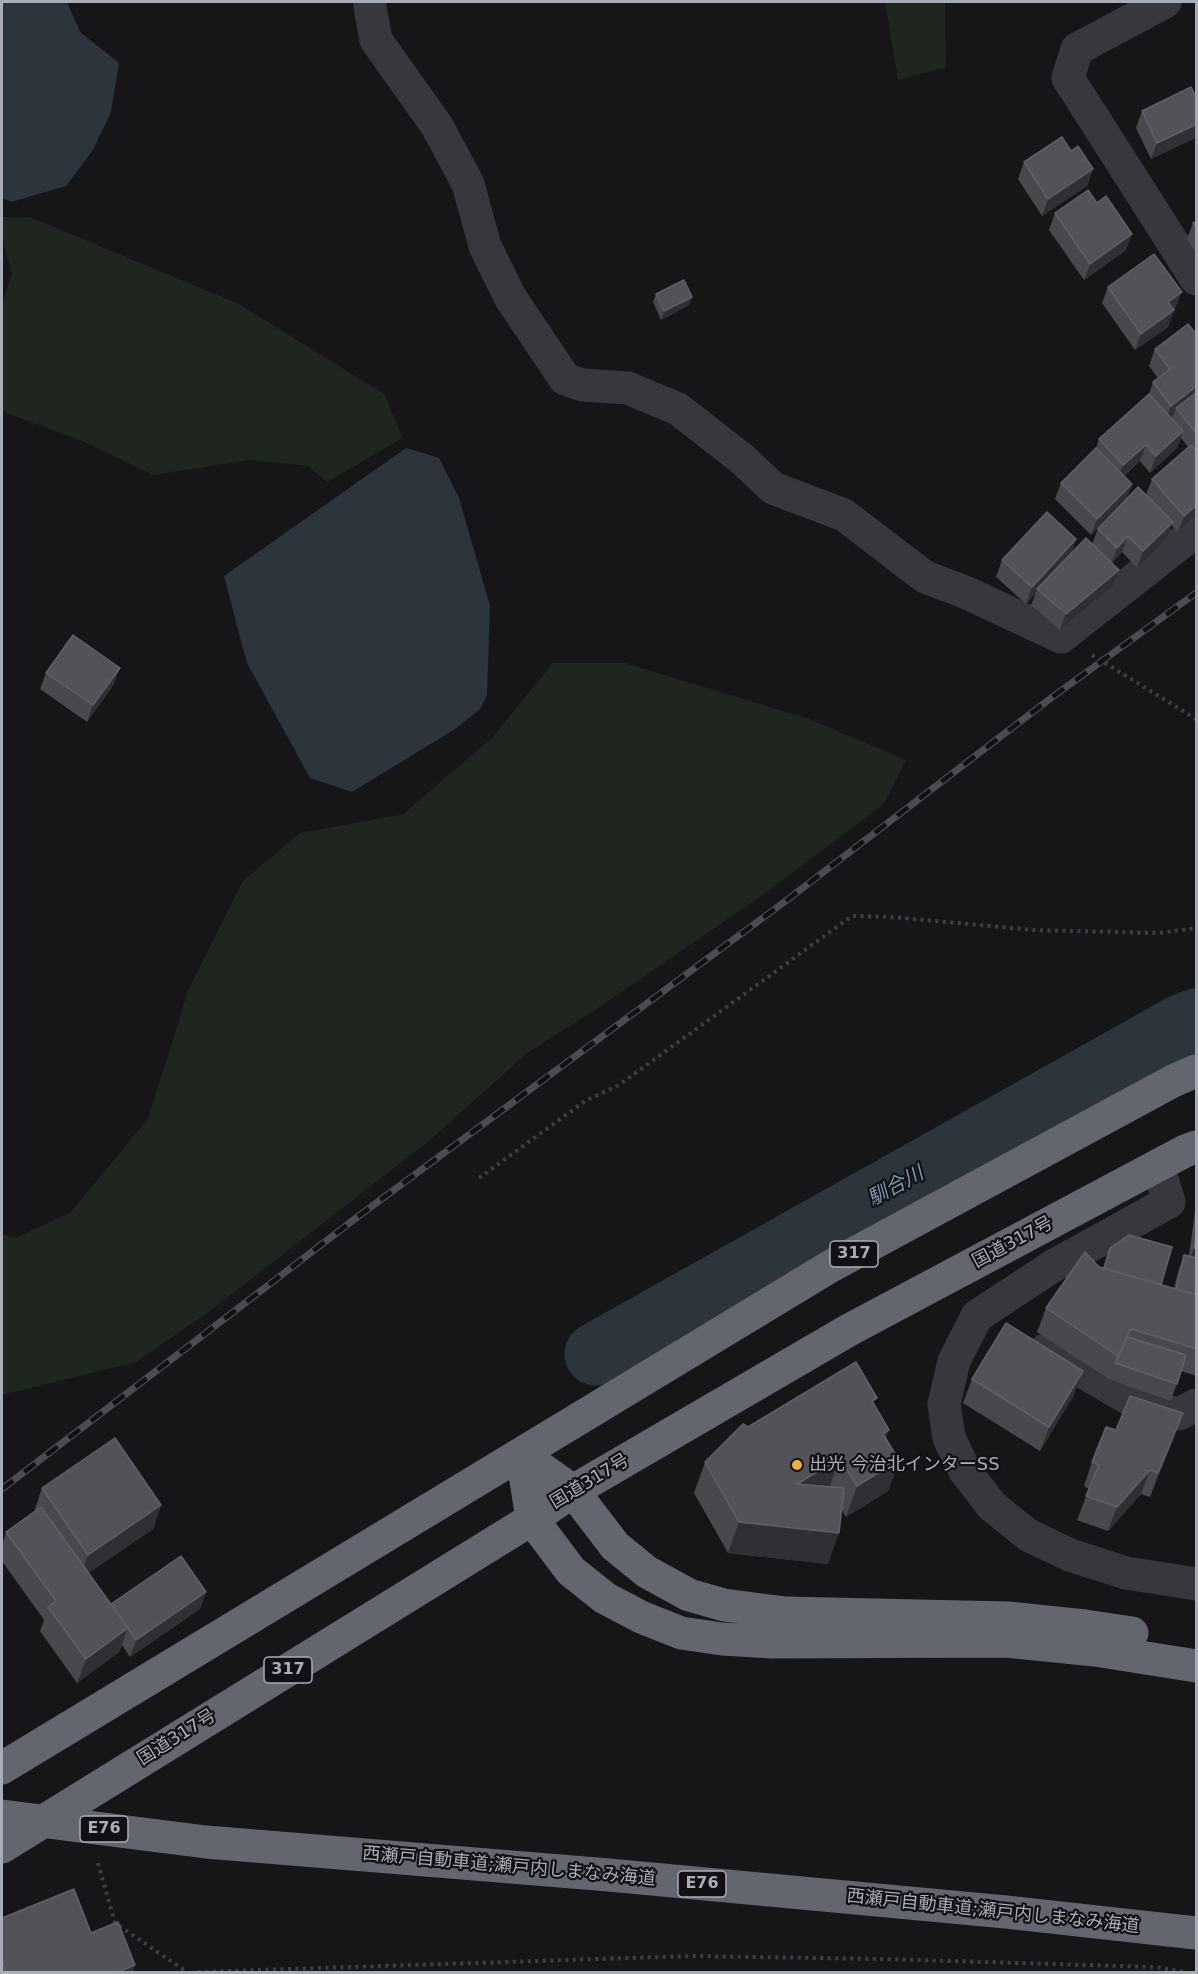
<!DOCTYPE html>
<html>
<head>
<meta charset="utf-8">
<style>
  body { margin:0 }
  #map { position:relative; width:1198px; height:1974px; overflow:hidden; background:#161618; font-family:"DejaVu Sans",sans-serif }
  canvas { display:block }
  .frame { position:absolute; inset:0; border:3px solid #a8adb8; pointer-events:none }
</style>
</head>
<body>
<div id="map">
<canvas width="1198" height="1974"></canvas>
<div class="frame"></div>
</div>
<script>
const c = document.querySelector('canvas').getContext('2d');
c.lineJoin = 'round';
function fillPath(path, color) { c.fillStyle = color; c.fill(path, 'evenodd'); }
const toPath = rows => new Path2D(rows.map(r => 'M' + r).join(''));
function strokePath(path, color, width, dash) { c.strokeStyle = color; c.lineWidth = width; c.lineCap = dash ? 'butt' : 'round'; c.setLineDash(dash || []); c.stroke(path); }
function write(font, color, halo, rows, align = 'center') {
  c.font = font + ' "DejaVu Sans","Noto Sans JP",sans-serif'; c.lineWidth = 4.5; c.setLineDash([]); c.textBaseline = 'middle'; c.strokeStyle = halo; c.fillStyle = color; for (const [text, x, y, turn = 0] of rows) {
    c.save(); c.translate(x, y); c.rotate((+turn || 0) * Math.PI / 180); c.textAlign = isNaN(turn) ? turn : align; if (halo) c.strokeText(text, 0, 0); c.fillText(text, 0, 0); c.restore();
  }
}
const green = toPath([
  [885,2,945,2,946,67,898,80],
  [2,217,30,217,239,304,384,394,403,438,327,482,308,466,250,460,153,475,85,442,6,413,2,408,2,303,12,274,2,238],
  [553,663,625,663,809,719,906,760,884,804,764,894,598,1008,526,1054,430,1140,214,1308,136,1362,2,1395,2,1234,16,1238,71,1212,148,1119,188,991,243,881,300,833,403,814,492,738]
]);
const water = toPath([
  [2,2,67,2,80,32,119,63,111,112,93,150,66,186,11,202,2,198],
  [406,448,439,458,459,498,490,606,487,695,480,709,455,729,352,792,310,778,247,663,224,576]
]);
const river = toPath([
  [596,1354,1181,1026,1196,1020]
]);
const path = toPath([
  [1092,655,1196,719],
  [479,1178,585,1101,619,1085,852,916,892,917,1033,930,1159,933,1196,928],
  [98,1863,115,1923,187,1972],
  [198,1972,691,1956,883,1959,1154,1967,1186,1972]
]);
const minor = toPath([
  [370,2,370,7,376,40,437,126,468,184,485,246,510,297,565,379,582,385,628,388,678,409,741,458,773,488,844,515,925,577,965,592,1061,637,1196,531],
  [1165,2,1077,49,1068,78,1196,279],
  [1158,1166,1169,1202,1053,1266,977,1316,954,1361,944,1404,949,1438,965,1471,992,1506,1028,1535,1070,1555,1126,1573,1196,1584],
  [1045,1350,1138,1404,1179,1414,1196,1405]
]);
const highway = toPath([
  [522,1455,532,1519,571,1571,605,1598,641,1617,681,1633,722,1639,772,1642,1006,1641,1095,1650,1196,1666],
  [522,1455,573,1491,615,1546,647,1572,689,1595,724,1605,785,1613,1008,1618,1085,1626,1132,1633],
  [2,1768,831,1266,1173,1081,1196,1071],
  [2,1816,206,1842,609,1875,1006,1912,1196,1933],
  [2,1847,532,1519,573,1491,849,1330,1185,1151,1196,1147]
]);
const rail = toPath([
  [2,1489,360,1215,787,900,1051,698,1196,593]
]);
const wall = toPath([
  [1197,99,1197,137,1151,159,1136,128,1142,111],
  [1071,151,1093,169,1087,186,1042,216,1018,179,1024,162],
  [1097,203,1126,250,1084,280,1049,230,1055,213],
  [1197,221,1197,254,1187,239,1193,223],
  [1108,287,1176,309,1174,310,1168,327,1135,350,1102,303],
  [656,294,692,297,689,305,661,320,653,302],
  [1197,335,1197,516,1178,532,1171,525,1167,538,1137,568,1122,552,1112,563,1113,586,1060,630,1031,605,1036,593,1026,604,996,577,1002,560,1076,539,1071,554,1092,544,1098,529,1146,495,1152,479,1188,447,1181,438,1177,448,1150,473,1140,461,1124,476,1132,484,1126,500,1091,535,1055,499,1061,483,1096,448,1099,439,1149,394,1153,382,1158,378,1149,366,1155,349],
  [46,673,114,684,87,722,40,689],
  [1197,1206,1197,1376,1181,1371,1171,1401,1109,1379,1037,1332,1046,1308,1103,1268,1110,1248,1161,1285,1174,1288,1178,1272,1184,1255,1189,1256,1195,1211],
  [972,1379,1074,1395,1040,1451,963,1403],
  [874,1405,886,1438,899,1460,888,1491,846,1517,842,1510,828,1564,728,1553,694,1493,705,1462,748,1427],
  [1116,1430,1174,1437,1150,1497,1141,1494,1108,1531,1077,1520,1089,1489,1084,1486,1092,1462],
  [42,1488,161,1505,153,1529,88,1573,111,1605,206,1592,200,1609,130,1657,122,1645,119,1652,77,1683,40,1631,44,1620,2,1561,2,1545,6,1532,34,1512],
  [2,1918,91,1933,133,1972,2,1972]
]);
const shadedWall = toPath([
  [1197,124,1197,137,1151,159,1157,143],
  [1093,169,1087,186,1042,216,1048,199],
  [1132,234,1126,250,1084,280,1090,264],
  [1182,292,1168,327,1135,350,1141,334,1168,302],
  [692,297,689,305,661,320,664,311],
  [1197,386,1197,398,1176,408,1173,416,1165,422,1171,406],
  [1183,431,1177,448,1150,473,1156,456],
  [1146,445,1140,461,1117,481,1123,465],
  [1132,484,1126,500,1091,535,1097,519],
  [1197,505,1197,516,1178,532,1184,516],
  [1173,522,1167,538,1137,568,1143,551],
  [1128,536,1122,552,1111,564,1117,548],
  [1076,539,1070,556,1037,589,1036,593,1026,604,1032,587],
  [1119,570,1113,586,1060,630,1066,614],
  [120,668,114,684,87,722,93,705],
  [1194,1248,1197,1248,1197,1265,1188,1264],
  [1083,1371,1074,1395,1040,1451,1049,1427],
  [1183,1413,1174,1437,1150,1497,1158,1473],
  [889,1430,878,1460,883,1434],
  [840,1458,829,1489,797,1484],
  [899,1460,888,1491,846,1517,857,1486],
  [1150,1470,1141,1494,1108,1531,1117,1507],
  [161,1505,153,1529,80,1579,88,1555],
  [739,1522,839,1533,828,1564,728,1553],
  [206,1592,200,1609,130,1657,136,1640],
  [128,1628,119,1652,77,1683,86,1659],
  [135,1965,133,1972,118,1972]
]);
const building = toPath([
  [1191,87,1197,99,1197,124,1157,143,1142,111,1191,87],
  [1062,137,1071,151,1078,146,1093,169,1048,199,1024,162,1062,137],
  [1088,190,1097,203,1106,196,1132,234,1090,264,1055,213,1088,190],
  [1197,221,1197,228,1193,223,1197,221],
  [1154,254,1182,292,1168,302,1174,310,1141,334,1108,287,1154,254],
  [684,280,692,297,664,311,656,294,684,280],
  [1188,324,1197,335,1197,386,1171,406,1153,382,1170,369,1155,349,1188,324],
  [1197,392,1197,434,1176,408,1197,392],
  [1149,394,1183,431,1156,456,1146,445,1123,465,1099,439,1149,394],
  [1191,445,1197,451,1197,505,1184,516,1152,479,1191,445],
  [1096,448,1132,484,1097,519,1061,483,1096,448],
  [1138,487,1173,522,1143,551,1128,536,1117,548,1098,529,1138,487],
  [1047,512,1076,539,1032,587,1002,560,1047,512],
  [1086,538,1119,570,1066,614,1037,589,1086,538],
  [73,635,120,668,93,705,46,673,73,635],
  [1197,1229,1197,1248,1194,1248,1197,1229],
  [1129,1235,1172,1247,1161,1285,1104,1268,1110,1248,1129,1235],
  [1085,1252,1099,1267,1197,1295,1197,1349,1131,1329,1118,1356,1046,1308,1085,1252],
  [1184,1255,1197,1258,1197,1295,1176,1289,1184,1255],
  [1006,1323,1083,1371,1049,1427,972,1379,1006,1323],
  [1128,1337,1186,1355,1177,1384,1115,1363,1128,1337],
  [856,1362,877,1398,872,1401,889,1430,883,1434,899,1460,857,1486,840,1458,797,1484,844,1488,839,1533,739,1522,705,1462,743,1424,748,1427,856,1362],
  [1130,1396,1183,1413,1158,1473,1150,1470,1117,1507,1086,1496,1099,1465,1092,1462,1106,1427,1116,1430,1130,1396],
  [115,1438,161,1505,88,1555,42,1488,115,1438],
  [41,1507,128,1628,86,1659,48,1607,56,1601,6,1532,41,1507],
  [181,1556,206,1592,136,1640,111,1604,181,1556],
  [74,1889,91,1933,118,1922,135,1965,118,1972,6,1972,2,1961,2,1918,74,1889]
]);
const markers = [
  [797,1465,6,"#f2b134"]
];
const shields = [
  [854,1254,48],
  [288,1670,48],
  [104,1829,48],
  [702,1884,48]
];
const shieldNames = [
  ["317",854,1254],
  ["317",288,1670],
  ["E76",104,1829],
  ["E76",702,1884]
];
const streetNames = [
  ["国道317号",1013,1243,-28],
  ["国道317号",590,1482,-31],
  ["国道317号",177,1738,-32],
  ["西瀬戸自動車道;瀬戸内しまなみ海道",509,1867,5],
  ["西瀬戸自動車道;瀬戸内しまなみ海道",993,1912,6]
];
const poiNames = [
  ["出光 今治北インターSS",809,1465]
];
const waterNames = [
  ["馴合川",896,1187,-29]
];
fillPath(green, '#1e261f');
fillPath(water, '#2c353c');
strokePath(river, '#2c353c', 63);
strokePath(path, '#3d3f44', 4, [3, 4.5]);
strokePath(minor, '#37383d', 33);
strokePath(highway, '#63666e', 33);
strokePath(rail, '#4a4c52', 7);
strokePath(rail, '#111113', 4.5, [14]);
fillPath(wall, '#47494d');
fillPath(shadedWall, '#2f3033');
fillPath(building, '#525359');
strokePath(building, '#5f6168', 1.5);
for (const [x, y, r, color] of markers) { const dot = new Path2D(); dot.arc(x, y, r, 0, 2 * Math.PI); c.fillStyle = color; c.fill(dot); strokePath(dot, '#111113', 2); }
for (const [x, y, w] of shields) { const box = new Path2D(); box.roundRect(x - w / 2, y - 13, w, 26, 4.5); c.fillStyle = '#111113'; c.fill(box); strokePath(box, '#a8adb8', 1.5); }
write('bold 16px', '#a8adb8', null, shieldNames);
write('18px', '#a8adb8', '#111113', streetNames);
write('18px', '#a8adb8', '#111113', poiNames, 'left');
write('italic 20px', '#7f9bb3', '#111113', waterNames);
</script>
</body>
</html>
